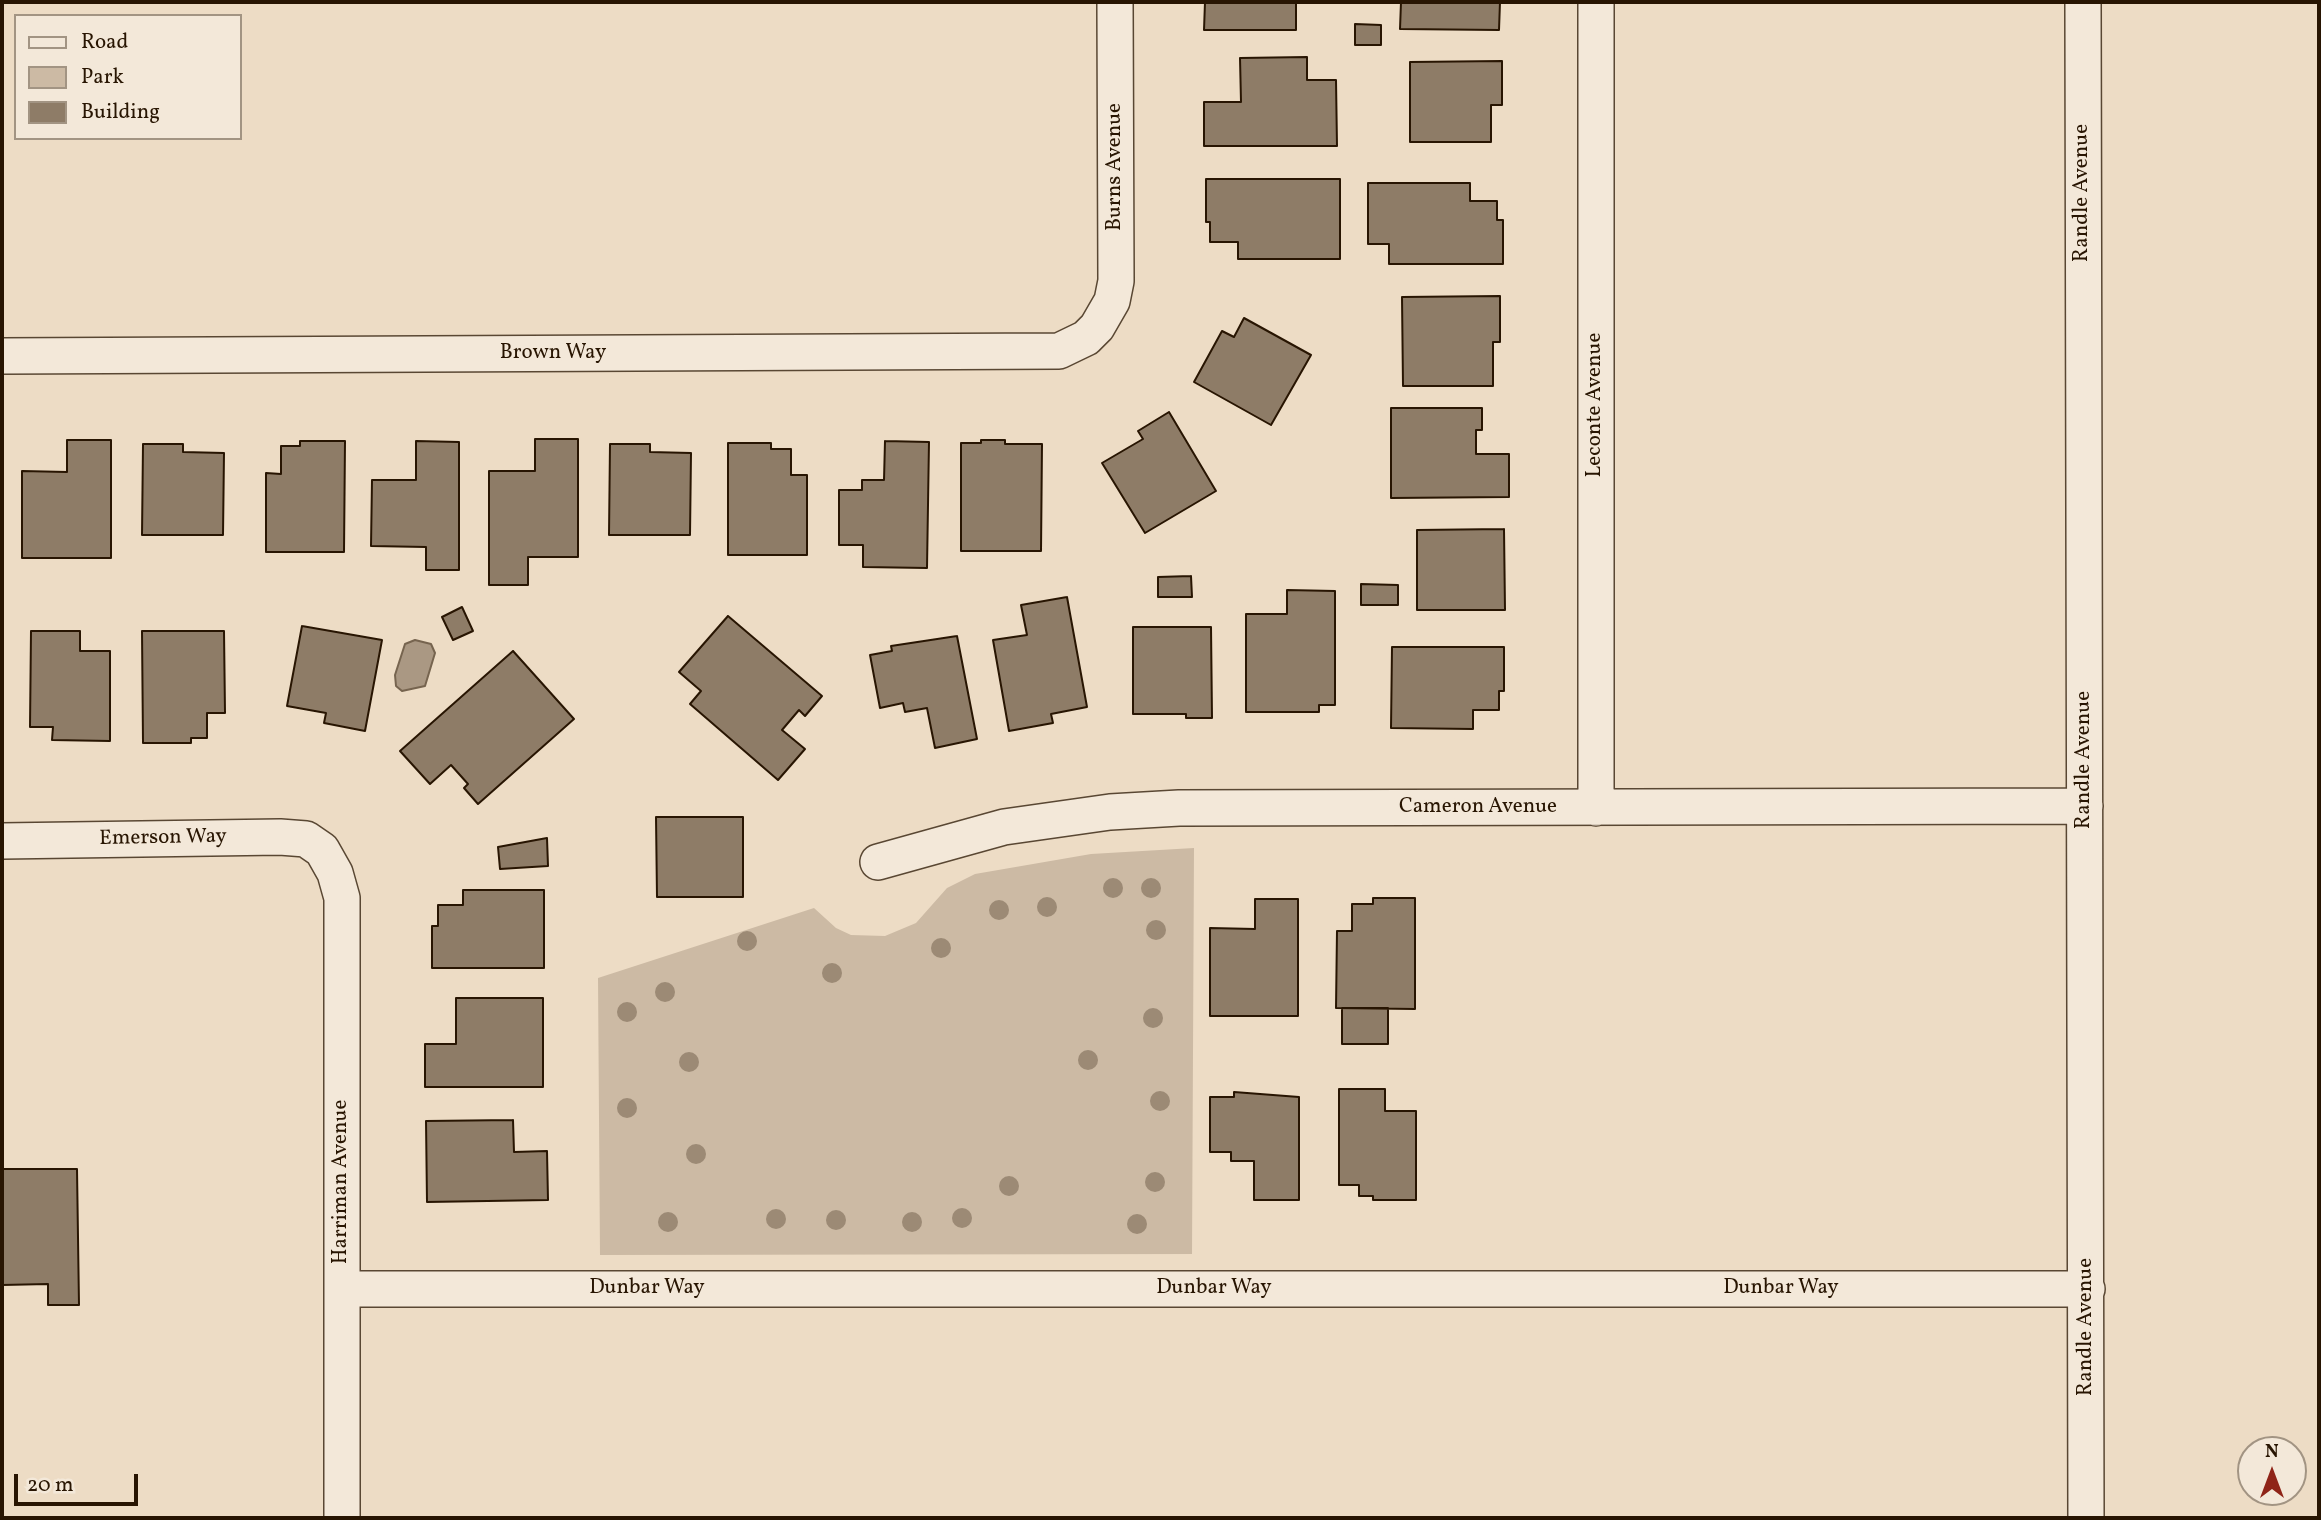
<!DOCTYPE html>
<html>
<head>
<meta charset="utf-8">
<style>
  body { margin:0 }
  #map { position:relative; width:2321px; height:1520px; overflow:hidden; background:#eddcc5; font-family:Vollkorn,serif }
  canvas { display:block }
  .frame { position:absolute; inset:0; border:4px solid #281502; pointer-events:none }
  .legend { position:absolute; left:14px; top:14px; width:228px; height:126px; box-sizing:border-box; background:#f3e8d9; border:2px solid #a29483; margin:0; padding:9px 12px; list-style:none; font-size:21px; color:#281502 }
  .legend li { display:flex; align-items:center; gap:14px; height:35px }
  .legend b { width:35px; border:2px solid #a29483 }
  .north { position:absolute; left:2237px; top:1436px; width:70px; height:70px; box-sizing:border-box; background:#f3e8d9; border:2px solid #a29483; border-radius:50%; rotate:0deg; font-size:19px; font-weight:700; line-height:28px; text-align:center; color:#281502 }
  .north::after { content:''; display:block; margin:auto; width:24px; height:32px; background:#8f2418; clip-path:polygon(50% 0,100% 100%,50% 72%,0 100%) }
  .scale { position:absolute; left:14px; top:1474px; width:124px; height:32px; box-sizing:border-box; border:4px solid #281502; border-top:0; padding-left:9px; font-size:21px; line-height:24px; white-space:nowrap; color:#281502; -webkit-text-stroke:5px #f3e8d9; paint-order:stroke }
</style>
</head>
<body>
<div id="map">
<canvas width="2321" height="1520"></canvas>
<div class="frame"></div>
<ul class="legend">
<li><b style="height:9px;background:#f3e8d9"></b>Road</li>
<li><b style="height:19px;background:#ccbaa4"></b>Park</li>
<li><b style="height:19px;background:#8e7c67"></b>Building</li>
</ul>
<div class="north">N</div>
<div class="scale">20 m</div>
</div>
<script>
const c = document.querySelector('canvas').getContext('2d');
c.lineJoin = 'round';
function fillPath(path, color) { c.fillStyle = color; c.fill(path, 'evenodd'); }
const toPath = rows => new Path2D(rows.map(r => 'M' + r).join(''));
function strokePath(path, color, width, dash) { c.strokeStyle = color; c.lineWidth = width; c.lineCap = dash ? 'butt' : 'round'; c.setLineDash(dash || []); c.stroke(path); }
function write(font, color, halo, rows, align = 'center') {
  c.font = font + ' Vollkorn,serif'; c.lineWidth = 6; c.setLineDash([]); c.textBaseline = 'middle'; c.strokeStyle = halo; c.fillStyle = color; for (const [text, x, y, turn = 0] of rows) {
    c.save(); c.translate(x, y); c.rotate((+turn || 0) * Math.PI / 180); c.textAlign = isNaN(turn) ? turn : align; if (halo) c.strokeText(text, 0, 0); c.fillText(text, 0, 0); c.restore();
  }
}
const green = toPath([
  [1194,848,1192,1254,600,1255,598,978,814,908,836,928,851,935,885,936,916,923,947,888,975,874,1091,854]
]);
const water = toPath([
  [415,640,431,644,435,653,425,686,402,691,396,686,395,675,405,644,415,640]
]);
const building = toPath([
  [1205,2,1296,2,1296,30,1204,30,1205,2],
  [1401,2,1500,2,1499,30,1400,29,1401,2],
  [1355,24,1381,25,1381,45,1355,45,1355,24],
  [1307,57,1307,80,1336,80,1337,146,1204,146,1204,102,1241,102,1240,58,1307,57],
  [1502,61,1502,105,1491,105,1491,142,1410,142,1410,62,1502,61],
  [1206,179,1340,179,1340,259,1238,259,1238,242,1210,242,1210,222,1206,222,1206,179],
  [1368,183,1470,183,1470,201,1497,201,1497,220,1503,220,1503,264,1389,264,1389,244,1368,244,1368,183],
  [1500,296,1500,342,1493,342,1493,386,1403,386,1402,297,1500,296],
  [1244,318,1311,355,1271,425,1194,382,1222,331,1234,337,1244,318],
  [1391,408,1482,408,1482,430,1476,430,1476,454,1509,454,1509,497,1391,498,1391,408],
  [1169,412,1216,491,1145,533,1102,463,1143,439,1138,431,1169,412],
  [535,439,578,439,578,557,528,557,528,585,489,585,489,471,535,471,535,439],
  [67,440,111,440,111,558,22,558,22,471,67,472,67,440],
  [981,440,1005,440,1005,444,1042,444,1041,551,961,551,961,443,981,443,981,440],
  [300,441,345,441,344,552,266,552,266,473,281,474,281,446,300,446,300,441],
  [416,441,459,442,459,570,426,570,426,547,371,546,372,480,416,480,416,441],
  [885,441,929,442,927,568,863,567,863,545,839,545,839,490,862,490,862,480,884,480,885,441],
  [728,443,771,443,771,449,791,449,791,475,807,475,807,555,728,555,728,443],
  [143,444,183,444,183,452,224,453,223,535,142,535,143,444],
  [610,444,650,444,650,452,691,453,690,535,609,535,610,444],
  [1504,529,1505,610,1417,610,1417,530,1504,529],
  [1191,576,1192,597,1158,597,1158,577,1191,576],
  [1361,584,1398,585,1398,605,1361,605,1361,584],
  [1287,590,1335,591,1335,705,1319,705,1319,712,1246,712,1246,614,1287,614,1287,590],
  [1067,597,1087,707,1051,714,1053,723,1009,731,993,640,1027,635,1021,605,1067,597],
  [462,607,473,631,453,640,442,617,462,607],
  [728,616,822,696,805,716,799,710,782,730,805,749,778,780,690,704,701,691,679,672,728,616],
  [302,626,382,640,365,731,324,723,326,713,287,706,302,626],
  [1133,627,1211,627,1212,718,1186,718,1186,714,1133,714,1133,627],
  [31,631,80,631,80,651,110,651,110,741,52,740,53,727,30,727,31,631],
  [142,631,224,631,225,713,207,713,207,738,191,738,191,743,143,743,142,631],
  [957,636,977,739,935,748,927,708,905,712,903,703,880,708,870,655,892,651,891,646,957,636],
  [1392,647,1504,647,1504,691,1499,691,1499,710,1473,710,1473,729,1391,728,1392,647],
  [513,651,574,719,478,804,464,788,468,784,451,765,430,784,400,751,513,651],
  [656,817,743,817,743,897,657,897,656,817],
  [547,838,548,866,500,869,498,847,547,838],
  [463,890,544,890,544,968,432,968,432,926,438,926,438,905,463,905,463,890],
  [1373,898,1415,898,1415,1009,1336,1008,1337,931,1352,931,1352,904,1373,904,1373,898],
  [1255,899,1298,899,1298,1016,1210,1016,1210,928,1255,929,1255,899],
  [456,998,543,998,543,1087,425,1087,425,1044,456,1044,456,998],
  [1342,1008,1388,1008,1388,1044,1342,1044,1342,1008],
  [1339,1089,1385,1089,1385,1111,1416,1111,1416,1200,1373,1200,1373,1196,1359,1196,1359,1185,1339,1185,1339,1089],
  [1234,1092,1299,1097,1299,1200,1254,1200,1254,1161,1231,1161,1231,1152,1210,1152,1210,1097,1234,1097,1234,1092],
  [513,1120,514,1152,547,1151,548,1200,427,1202,426,1121,513,1120],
  [2,1169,77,1169,79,1305,48,1305,48,1284,2,1285,2,1169]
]);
const street = toPath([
  [2083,2,2086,1518],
  [2,356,1059,351,1086,338,1097,327,1112,301,1116,281,1115,2],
  [1596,808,1596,2],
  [2,841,280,837,306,839,322,850,335,873,342,898,342,1518],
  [878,862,1004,827,1110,812,1179,808,2085,806],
  [342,1289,2087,1289]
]);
const trees = [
  [1113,888],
  [1151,888],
  [1047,907],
  [999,910],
  [1156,930],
  [747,941],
  [941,948],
  [832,973],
  [665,992],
  [627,1012],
  [1153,1018],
  [1088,1060],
  [689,1062],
  [1160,1101],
  [627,1108],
  [696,1154],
  [1155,1182],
  [1009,1186],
  [962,1218],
  [776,1219],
  [836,1220],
  [668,1222],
  [912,1222],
  [1137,1224]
];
const streetNames = [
  ["Burns Avenue",1116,167,-90],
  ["Randle Avenue",2083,193,-90],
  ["Brown Way",553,354],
  ["Leconte Avenue",1596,405,-90],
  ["Randle Avenue",2085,760,-90],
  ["Cameron Avenue",1478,808],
  ["Emerson Way",163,839,-1],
  ["Harriman Avenue",342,1182,-90],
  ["Dunbar Way",647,1289],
  ["Dunbar Way",1214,1289],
  ["Dunbar Way",1781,1289],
  ["Randle Avenue",2087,1327,-90]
];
fillPath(green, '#ccbaa4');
fillPath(water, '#aa9883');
strokePath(water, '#76644f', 2);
fillPath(building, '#8e7c67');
strokePath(building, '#281502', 2);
strokePath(street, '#594733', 38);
strokePath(street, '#f3e8d9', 35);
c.fillStyle = '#9c8a75';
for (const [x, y] of trees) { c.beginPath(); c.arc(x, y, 10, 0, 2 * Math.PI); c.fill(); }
write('21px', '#281502', '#f3e8d9', streetNames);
</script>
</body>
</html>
